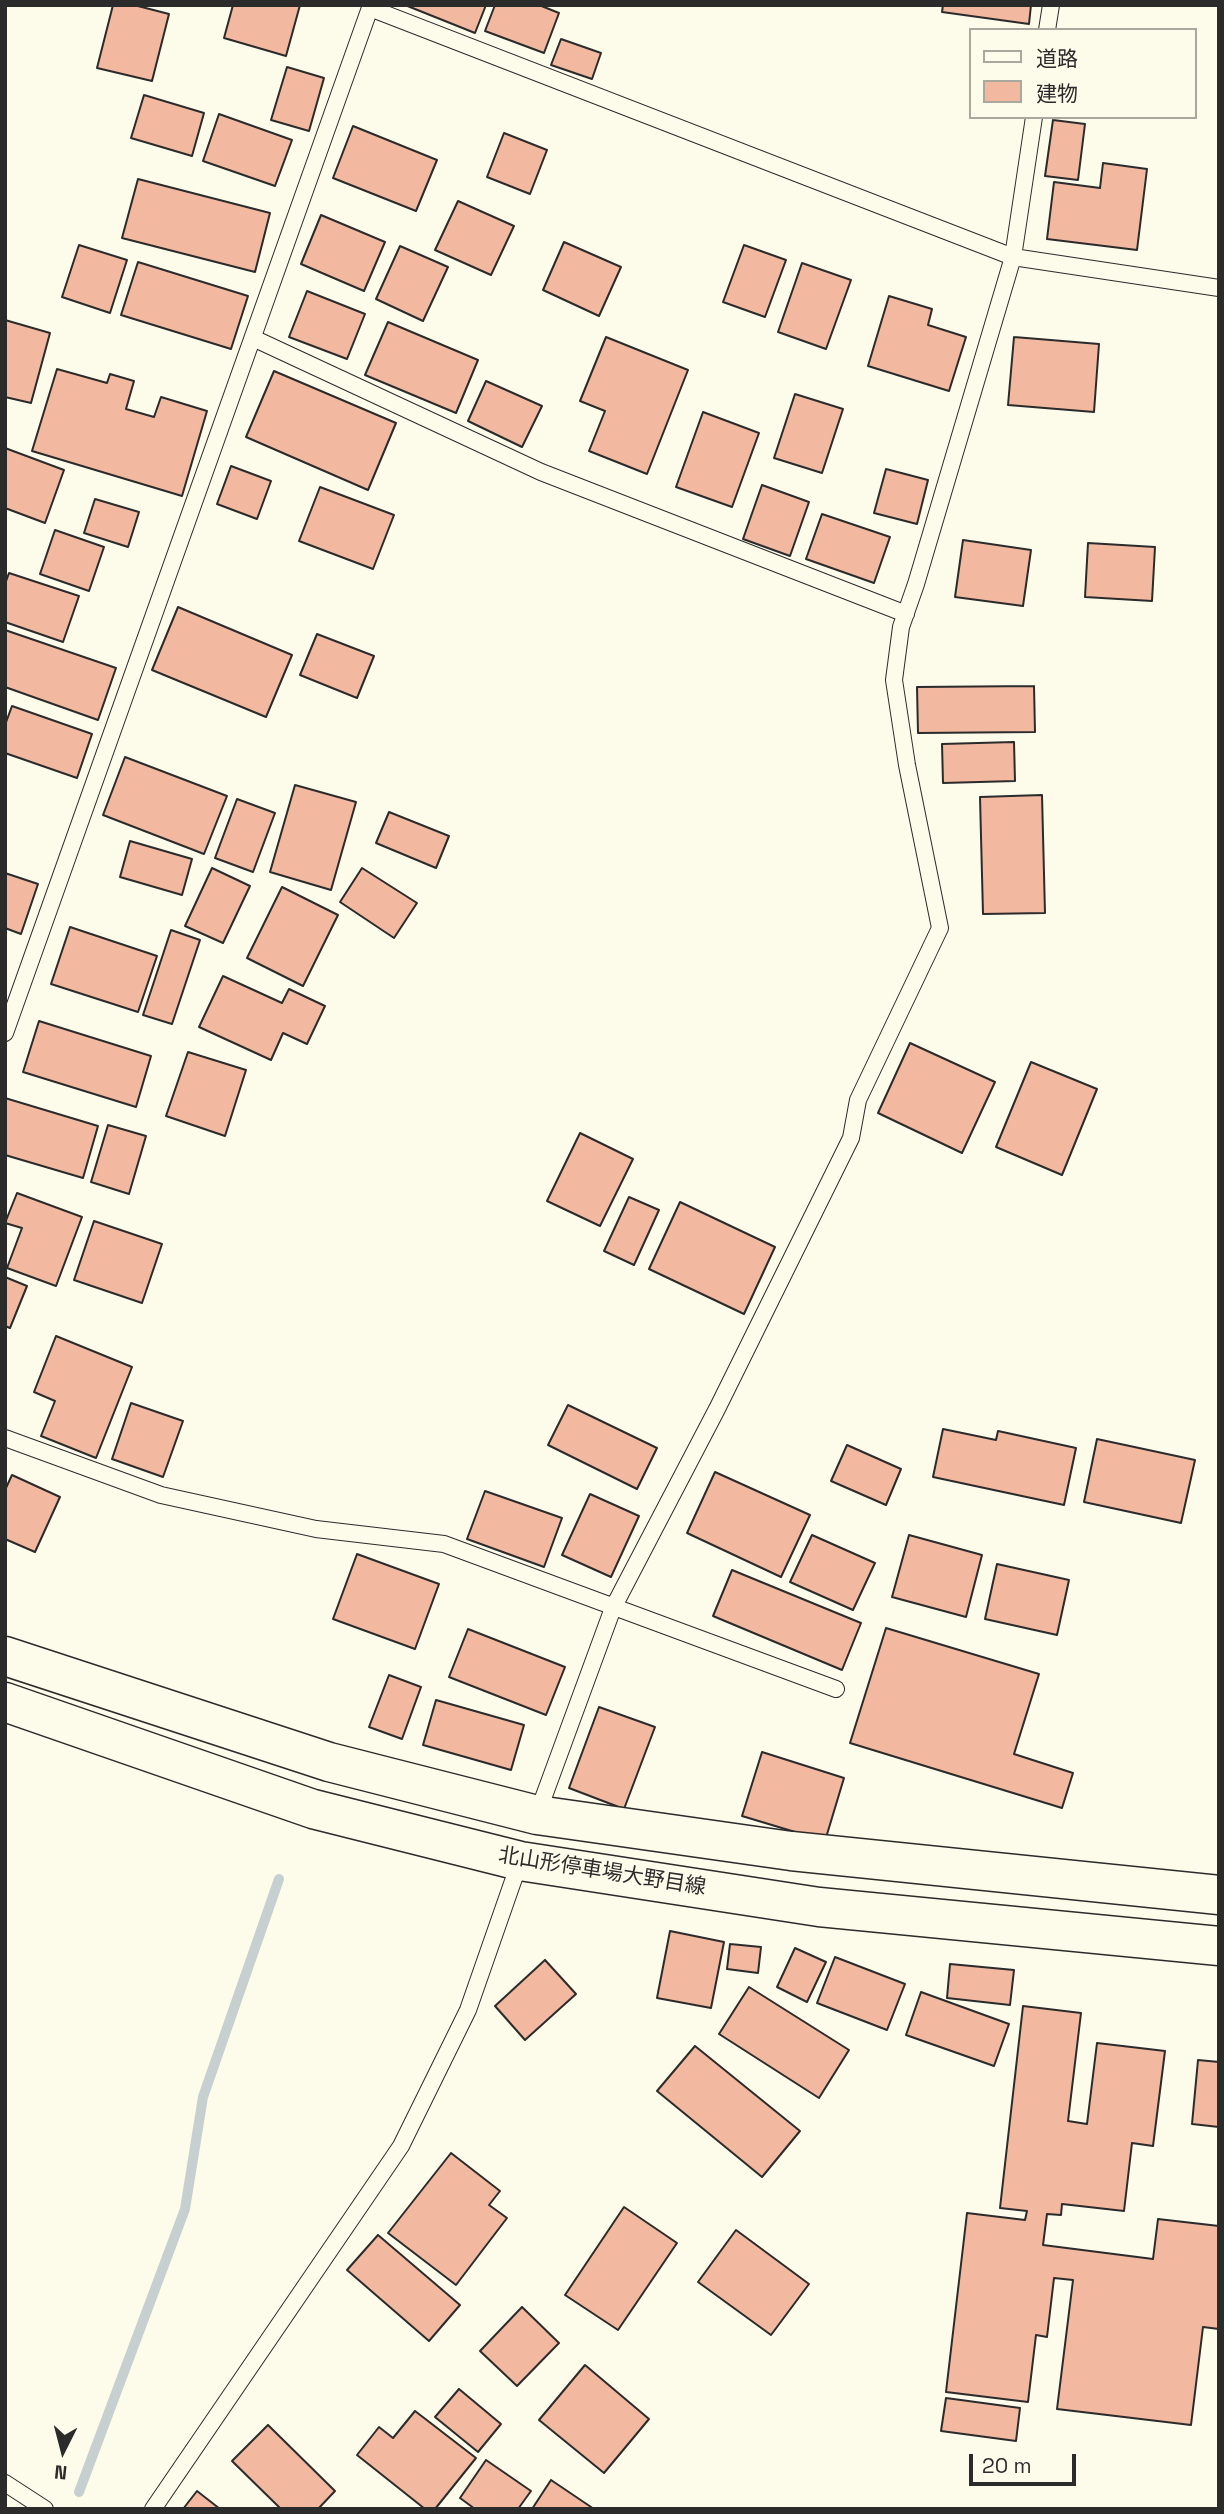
<!DOCTYPE html>
<html>
<head>
<meta charset="utf-8">
<style>
  body { margin:0 }
  #map { position:relative; width:1224px; height:2514px; overflow:hidden; background:#fdfbea; font-family:"Space Grotesk","Noto Sans JP",sans-serif }
  canvas { display:block }
  .frame { position:absolute; inset:0; border:7px solid #2b2b2b; pointer-events:none }
  .legend { position:absolute; left:969px; top:28px; width:228px; height:91px; box-sizing:border-box; background:#fdfbea; border:2px solid #a9a89e; margin:0; padding:9px 12px; list-style:none; font-size:21px; color:#2b2b2b }
  .legend li { display:flex; align-items:center; gap:14px; height:35px }
  .legend b { width:35px; border:2px solid #a9a89e }
  .north { position:absolute; left:28px; top:2416px; width:70px; height:70px; -webkit-text-stroke:5px #fdfbea; paint-order:stroke; rotate:186deg; font-size:19px; font-weight:700; line-height:28px; text-align:center; color:#2b2b2b }
  .north::after { content:''; display:block; margin:auto; width:24px; height:32px; background:#2b2b2b; clip-path:polygon(50% 0,100% 100%,50% 72%,0 100%) }
  .scale { position:absolute; left:969px; top:2454px; width:107px; height:32px; box-sizing:border-box; border:4px solid #2b2b2b; border-top:0; padding-left:9px; font-size:21px; line-height:24px; white-space:nowrap; color:#2b2b2b; -webkit-text-stroke:5px #fdfbea; paint-order:stroke }
</style>
</head>
<body>
<div id="map">
<canvas width="1224" height="2514"></canvas>
<div class="frame"></div>
<ul class="legend">
<li><b style="height:9px;background:#fdfbea"></b>道路</li>
<li><b style="height:19px;background:#f2b8a0"></b>建物</li>
</ul>
<div class="north">N</div>
<div class="scale">20 m</div>
</div>
<script>
const c = document.querySelector('canvas').getContext('2d');
c.lineJoin = 'round';
const toPath = rows => new Path2D(rows.map(r => 'M' + r).join(''));
function strokePath(path, color, width, dash) { c.strokeStyle = color; c.lineWidth = width; c.lineCap = dash ? 'butt' : 'round'; c.setLineDash(dash || []); c.stroke(path); }
function fillPath(path, color) { c.fillStyle = color; c.fill(path, 'evenodd'); }
function write(font, color, halo, rows, align = 'center') {
  c.font = font + ' "Space Grotesk","Noto Sans JP",sans-serif'; c.lineWidth = 5; c.setLineDash([]); c.textBaseline = 'middle'; c.strokeStyle = halo; c.fillStyle = color; for (const [text, x, y, turn = 0] of rows) {
    c.save(); c.translate(x, y); c.rotate((+turn || 0) * Math.PI / 180); c.textAlign = isNaN(turn) ? turn : align; if (halo) c.strokeText(text, 0, 0); c.fillText(text, 0, 0); c.restore();
  }
}
const stream = toPath([
  [79,2492,185,2209,203,2097,279,1879]
]);
const building = toPath([
  [113,5,134,5,169,14,152,81,97,68,113,5],
  [233,5,300,5,286,56,224,38,233,5],
  [405,5,486,5,475,33,405,5],
  [495,5,539,5,559,13,544,53,485,31,495,5],
  [943,5,1031,5,1029,24,942,12,943,5],
  [561,39,601,53,592,79,551,65,561,39],
  [287,67,324,78,309,131,271,120,287,67],
  [144,95,204,113,192,156,131,138,144,95],
  [219,114,292,140,275,186,203,161,219,114],
  [1053,120,1085,124,1078,180,1045,176,1053,120],
  [353,126,437,160,416,211,333,178,353,126],
  [504,133,547,150,530,194,487,177,504,133],
  [1103,163,1147,169,1137,250,1047,239,1054,182,1100,188,1103,163],
  [138,179,270,213,255,272,122,238,138,179],
  [458,201,514,226,491,275,435,250,458,201],
  [321,215,385,242,364,291,301,264,321,215],
  [564,242,621,267,599,316,543,290,564,242],
  [79,245,127,260,110,313,62,297,79,245],
  [744,245,786,260,765,317,723,302,744,245],
  [400,246,448,267,423,321,376,299,400,246],
  [138,262,248,296,231,349,121,315,138,262],
  [802,263,851,280,826,349,778,332,802,263],
  [307,291,365,314,347,359,289,337,307,291],
  [889,296,932,309,928,325,966,337,949,391,868,366,889,296],
  [5,320,50,333,31,403,5,397,5,320],
  [388,322,478,360,456,413,365,375,388,322],
  [606,337,688,370,647,474,589,451,605,411,580,401,606,337],
  [1014,337,1099,344,1094,412,1008,405,1014,337],
  [57,369,107,383,110,374,134,381,126,409,154,417,161,397,207,411,182,496,32,451,57,369],
  [274,371,396,423,368,490,246,437,274,371],
  [486,381,542,406,522,447,468,421,486,381],
  [795,394,843,409,822,473,774,458,795,394],
  [703,412,759,433,732,507,676,487,703,412],
  [5,448,64,470,45,523,5,508,5,448],
  [231,466,271,481,257,519,217,504,231,466],
  [886,469,928,480,917,524,874,513,886,469],
  [762,485,809,502,790,556,743,539,762,485],
  [320,487,394,515,373,569,299,541,320,487],
  [95,499,139,512,128,547,84,533,95,499],
  [822,514,890,537,874,583,806,559,822,514],
  [55,530,104,547,89,591,40,574,55,530],
  [963,540,1031,550,1023,606,955,597,963,540],
  [1088,543,1155,547,1152,601,1085,597,1088,543],
  [9,573,79,596,63,642,5,622,5,584,9,573],
  [178,607,292,655,266,717,152,670,178,607],
  [5,630,116,668,98,720,5,687,5,630],
  [317,634,374,656,357,698,300,675,317,634],
  [1034,686,1035,732,918,733,917,687,1034,686],
  [12,706,92,734,77,778,5,753,5,725,12,706],
  [1014,742,1015,781,943,783,942,744,1014,742],
  [125,757,227,796,204,854,103,815,125,757],
  [295,785,356,802,331,890,270,872,295,785],
  [1042,795,1045,913,983,914,980,797,1042,795],
  [237,799,275,813,253,872,215,858,237,799],
  [389,812,449,836,436,868,376,843,389,812],
  [130,841,192,859,182,895,120,877,130,841],
  [212,868,250,886,223,943,185,926,212,868],
  [362,868,417,903,394,938,340,902,362,868],
  [5,873,38,884,21,934,5,928,5,873],
  [282,887,338,915,303,986,247,958,282,887],
  [70,927,157,956,138,1012,51,984,70,927],
  [171,930,200,940,172,1024,143,1015,171,930],
  [223,976,282,1003,289,989,325,1006,307,1044,283,1033,271,1060,199,1027,223,976],
  [39,1021,151,1056,136,1107,23,1072,39,1021],
  [910,1043,995,1082,962,1153,878,1113,910,1043],
  [188,1052,246,1070,225,1136,166,1116,188,1052],
  [1031,1062,1097,1089,1062,1175,996,1147,1031,1062],
  [5,1098,98,1126,83,1178,5,1155,5,1098],
  [108,1125,146,1136,129,1194,91,1182,108,1125],
  [580,1133,633,1159,600,1226,547,1201,580,1133],
  [17,1193,82,1217,56,1286,7,1268,22,1228,5,1223,17,1193],
  [629,1197,659,1210,634,1265,604,1251,629,1197],
  [680,1202,775,1247,744,1314,649,1269,680,1202],
  [94,1221,162,1244,142,1303,74,1280,94,1221],
  [5,1277,27,1286,10,1328,5,1326,5,1277],
  [56,1336,132,1367,96,1458,41,1436,55,1401,34,1392,56,1336],
  [131,1403,183,1421,163,1477,112,1459,131,1403],
  [568,1405,657,1448,637,1489,548,1445,568,1405],
  [943,1429,996,1440,998,1431,1076,1448,1064,1505,933,1477,943,1429],
  [1097,1439,1195,1460,1181,1523,1084,1502,1097,1439],
  [847,1445,901,1469,886,1505,831,1481,847,1445],
  [715,1472,810,1515,781,1577,687,1533,715,1472],
  [12,1475,60,1497,35,1552,5,1539,5,1490,12,1475],
  [485,1491,562,1518,544,1567,467,1539,485,1491],
  [590,1494,639,1516,611,1577,562,1555,590,1494],
  [812,1535,875,1563,853,1610,790,1582,812,1535],
  [909,1535,982,1555,966,1617,892,1597,909,1535],
  [357,1554,439,1584,415,1649,333,1619,357,1554],
  [997,1564,1069,1580,1057,1635,985,1619,997,1564],
  [732,1570,861,1623,842,1670,713,1616,732,1570],
  [886,1628,1039,1674,1014,1754,1073,1773,1062,1808,850,1743,886,1628],
  [468,1629,565,1667,546,1715,449,1677,468,1629],
  [389,1675,421,1687,402,1739,369,1727,389,1675],
  [436,1700,524,1725,511,1770,423,1745,436,1700],
  [599,1707,655,1727,624,1809,569,1788,599,1707],
  [762,1752,844,1778,825,1841,742,1816,762,1752],
  [670,1931,724,1942,711,2008,657,1998,670,1931],
  [730,1944,761,1947,758,1973,727,1969,730,1944],
  [795,1948,826,1962,807,2002,777,1987,795,1948],
  [835,1957,905,1984,887,2030,817,2003,835,1957],
  [545,1960,576,1994,525,2040,495,2006,545,1960],
  [950,1964,1014,1970,1010,2005,947,1998,950,1964],
  [749,1987,849,2050,819,2098,719,2034,749,1987],
  [921,1992,1009,2024,994,2066,906,2035,921,1992],
  [1023,2006,1081,2013,1068,2121,1087,2124,1097,2043,1165,2051,1153,2146,1132,2143,1124,2211,1062,2204,1061,2215,1047,2214,1043,2245,1153,2259,1158,2219,1219,2226,1219,2329,1203,2327,1191,2425,1057,2409,1073,2280,1054,2278,1047,2337,1036,2335,1028,2402,946,2392,967,2213,1025,2220,1027,2211,1000,2208,1023,2006],
  [695,2046,800,2131,762,2177,657,2091,695,2046],
  [1198,2060,1219,2062,1219,2127,1192,2124,1198,2060],
  [451,2153,500,2191,489,2205,507,2218,456,2285,388,2233,451,2153],
  [624,2207,677,2243,618,2330,565,2295,624,2207],
  [736,2230,809,2284,771,2335,698,2282,736,2230],
  [378,2235,460,2305,429,2341,347,2270,378,2235],
  [522,2307,559,2343,517,2386,480,2351,522,2307],
  [585,2365,649,2419,604,2473,539,2420,585,2365],
  [459,2389,501,2424,478,2452,435,2417,459,2389],
  [946,2398,1020,2408,1016,2441,941,2431,946,2398],
  [415,2411,476,2458,435,2509,425,2509,357,2455,379,2427,393,2438,415,2411],
  [268,2425,335,2491,318,2509,281,2509,232,2461,268,2425],
  [486,2460,531,2491,518,2509,475,2509,460,2498,486,2460],
  [551,2480,594,2509,532,2509,551,2480],
  [197,2491,220,2509,183,2509,197,2491]
]);
const service = toPath([
  [370,8,1013,257,1219,288],
  [1047,30,1051,5],
  [253,338,541,472,906,614],
  [5,1033,371,5],
  [5,1438,161,1495,316,1529,444,1544,836,1689],
  [537,1815,613,1608,717,1409,851,1138,858,1100,940,928,907,765,894,680,901,627,916,584,1013,257,1034,117],
  [5,2483,45,2509],
  [153,2509,401,2146,468,2010,520,1861]
]);
const secondary = toPath([
  [5,1656,329,1762,537,1815,791,1851,1219,1895],
  [5,1702,313,1809,520,1861,819,1907,1219,1946]
]);
const streetNames = [
  ["北山形停車場大野目線",602,1872,9]
];
strokePath(stream, '#c7d0d0', 10);
fillPath(building, '#f2b8a0');
strokePath(building, '#2b2b2b', 2);
strokePath(service, '#2b2b2b', 18);
strokePath(secondary, '#2b2b2b', 41);
strokePath(service, '#fdfbea', 16);
strokePath(secondary, '#fdfbea', 38);
write('21px', '#2b2b2b', '#fdfbea', streetNames);
</script>
</body>
</html>
